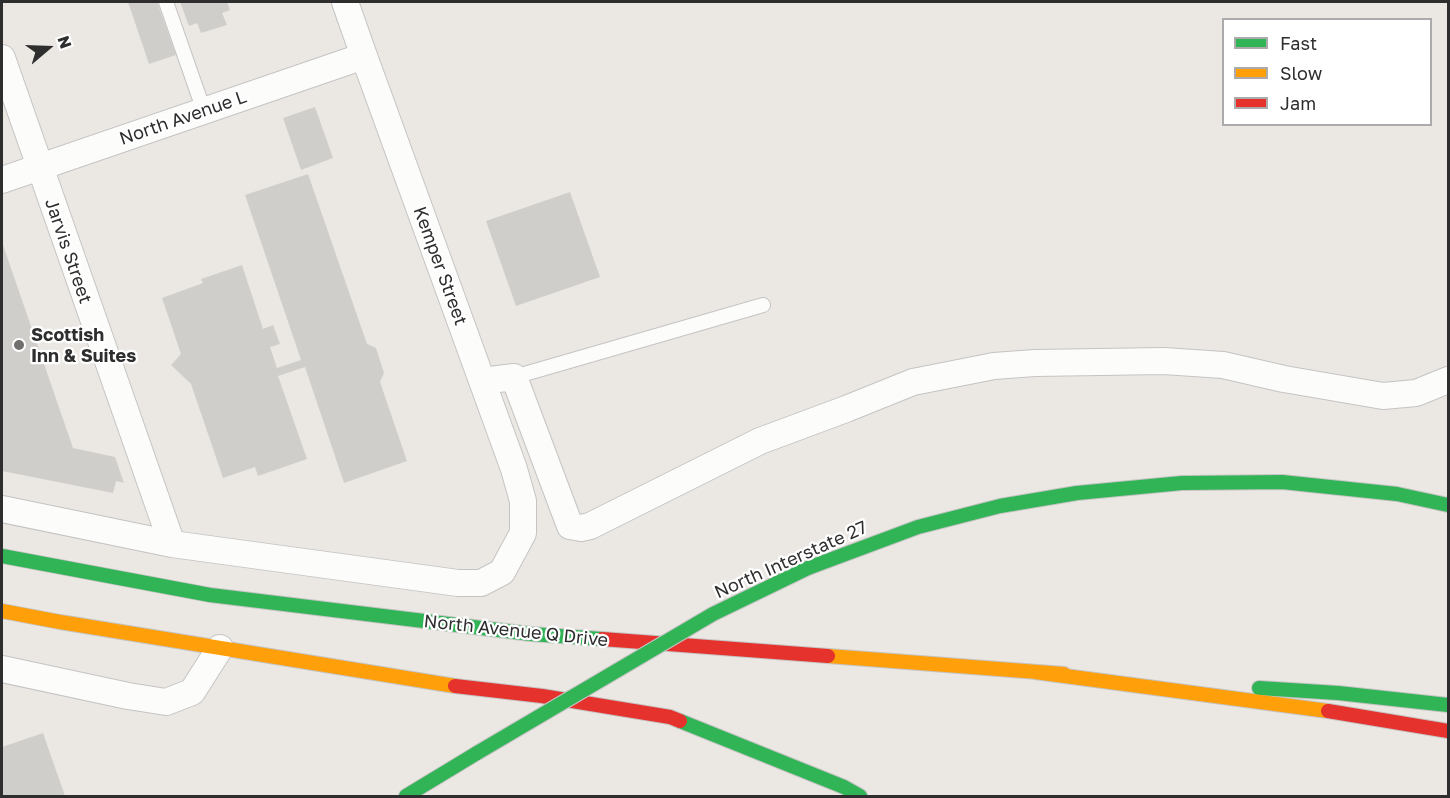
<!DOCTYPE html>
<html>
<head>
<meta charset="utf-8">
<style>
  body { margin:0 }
  #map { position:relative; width:1450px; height:798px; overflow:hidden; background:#ebe8e4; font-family:"Golos Text",sans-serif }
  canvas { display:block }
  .frame { position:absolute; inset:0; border:3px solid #2e2e2e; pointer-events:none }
  .legend { position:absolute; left:1222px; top:18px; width:210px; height:108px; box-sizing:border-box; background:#fff; border:2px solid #ababab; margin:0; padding:8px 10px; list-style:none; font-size:18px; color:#2e2e2e }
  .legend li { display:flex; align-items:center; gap:12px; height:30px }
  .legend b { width:30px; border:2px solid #ababab }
  .north { position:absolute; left:18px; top:18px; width:60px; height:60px; -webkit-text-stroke:4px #fff; paint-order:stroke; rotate:71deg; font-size:16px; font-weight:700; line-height:24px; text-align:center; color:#2e2e2e }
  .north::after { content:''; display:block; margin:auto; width:21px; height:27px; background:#2e2e2e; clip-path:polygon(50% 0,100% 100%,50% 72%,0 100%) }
</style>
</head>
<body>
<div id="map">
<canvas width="1450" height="798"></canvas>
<div class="frame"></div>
<ul class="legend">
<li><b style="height:8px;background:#30b455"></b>Fast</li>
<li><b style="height:8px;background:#ff9f0a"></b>Slow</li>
<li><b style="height:8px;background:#e5322d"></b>Jam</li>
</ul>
<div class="north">N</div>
</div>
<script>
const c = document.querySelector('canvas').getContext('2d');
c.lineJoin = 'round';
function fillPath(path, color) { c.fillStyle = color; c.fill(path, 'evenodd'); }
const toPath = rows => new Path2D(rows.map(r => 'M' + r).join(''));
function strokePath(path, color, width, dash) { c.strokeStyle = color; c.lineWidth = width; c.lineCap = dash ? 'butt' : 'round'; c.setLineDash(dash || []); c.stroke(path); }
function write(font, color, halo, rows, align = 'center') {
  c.font = font + ' "Golos Text",sans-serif'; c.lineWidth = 4.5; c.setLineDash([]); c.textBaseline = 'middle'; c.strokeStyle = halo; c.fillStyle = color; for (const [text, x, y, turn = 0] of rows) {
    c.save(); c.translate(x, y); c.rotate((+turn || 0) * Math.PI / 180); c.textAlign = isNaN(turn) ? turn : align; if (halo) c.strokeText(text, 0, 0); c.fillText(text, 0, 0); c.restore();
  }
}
const building = toPath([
  [128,2,157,2,176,55,149,64],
  [180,2,227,2,230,10,222,13,227,25,201,33,197,23,189,26],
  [315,107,333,158,301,170,283,118],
  [308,174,367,344,376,348,384,373,380,382,407,461,344,483,305,367,278,376,307,459,258,476,255,467,223,478,191,384,171,365,181,354,162,298,203,283,201,279,242,265,263,329,273,325,280,344,270,347,277,368,301,360,245,195],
  [570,192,600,277,516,306,486,221],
  [2,242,73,448,115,457,124,483,116,481,113,493,2,471],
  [43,733,65,796,2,796,2,747]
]);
const lane = toPath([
  [166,2,204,111],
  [514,377,763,305]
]);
const street = toPath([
  [2,58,172,544],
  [2,180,364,56],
  [482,381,514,377,570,526,581,528,590,526,760,441,846,409,913,382,994,366,1035,363,1164,361,1223,365,1284,379,1383,396,1416,393,1448,380],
  [2,509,172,544,458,583,481,583,502,572,523,533,523,501,514,469,364,56,345,2],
  [2,669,128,696,166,702,192,692,220,648]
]);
const fast = toPath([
  [2,556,210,595,531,634,602,639],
  [808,568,918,527,1000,506,1077,493,1182,483,1282,482,1397,494,1448,505],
  [1259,688,1338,693,1448,705],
  [680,721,844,787,860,796],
  [406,796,477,753]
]);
const slow = toPath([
  [2,611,60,622,455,686],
  [828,656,1064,674],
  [1035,672,1328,711]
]);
const jam = toPath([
  [602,639,828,656],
  [455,686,542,696,670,717,680,721],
  [1328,711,1448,731]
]);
const fastBridge = toPath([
  [477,753,713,614,808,568]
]);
const markers = [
  [19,345,6,"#706f6e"]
];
const streetNames = [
  ["North Avenue L",183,118,-19],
  ["Jarvis Street",68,251,71],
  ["Kemper Street",440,266,70],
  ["North Interstate 27",791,560,-24],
  ["North Avenue Q Drive",516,631,6]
];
const poiNames = [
  ["Scottish",31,335],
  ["Inn & Suites",31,356]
];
fillPath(building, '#d0cecb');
strokePath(lane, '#c5c4c4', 16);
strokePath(street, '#c5c4c4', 28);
strokePath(fast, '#c5c4c4', 16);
strokePath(slow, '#c5c4c4', 16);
strokePath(jam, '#c5c4c4', 16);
strokePath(lane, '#fcfcfb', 14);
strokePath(street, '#fcfcfb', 26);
strokePath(fast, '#30b455', 14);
strokePath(slow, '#ff9f0a', 14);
strokePath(jam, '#e5322d', 14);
strokePath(fastBridge, '#c5c4c4', 16, []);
strokePath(fastBridge, '#30b455', 14);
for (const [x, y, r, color] of markers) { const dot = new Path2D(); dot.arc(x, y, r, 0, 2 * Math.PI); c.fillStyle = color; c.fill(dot); strokePath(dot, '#fff', 2); }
write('18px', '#2e2e2e', '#fff', streetNames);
write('bold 18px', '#2e2e2e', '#fff', poiNames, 'left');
</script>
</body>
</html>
